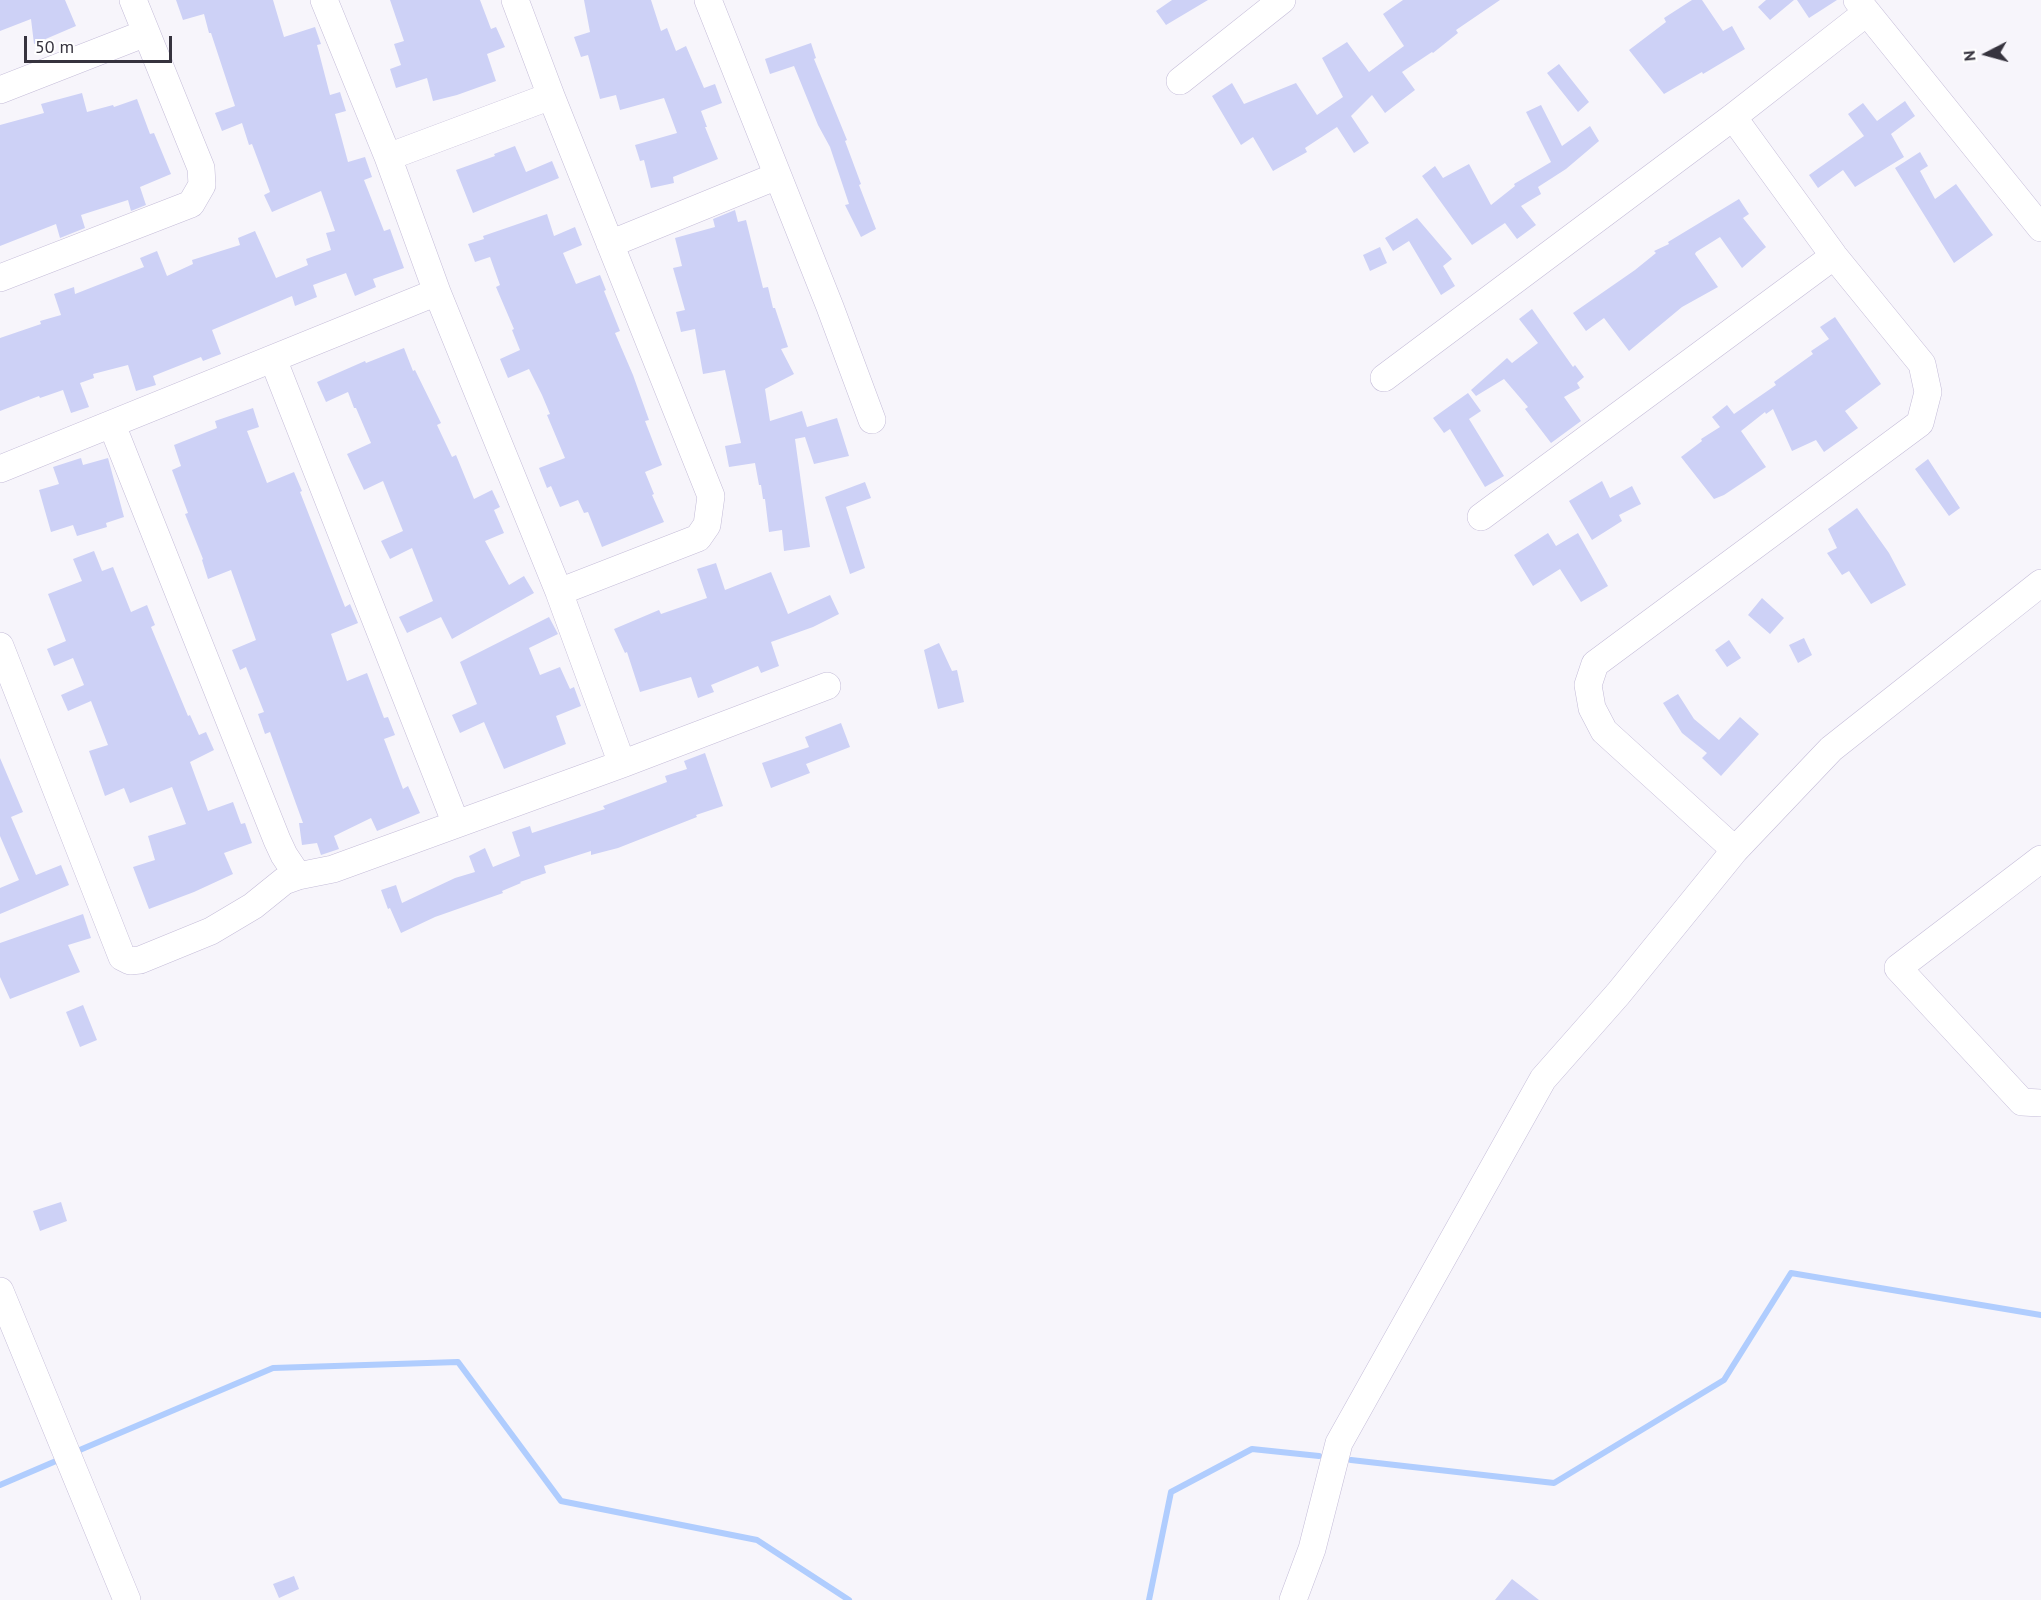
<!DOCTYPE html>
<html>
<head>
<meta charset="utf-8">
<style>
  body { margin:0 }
  #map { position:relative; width:2041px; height:1600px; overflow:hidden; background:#f7f5fb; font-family:"PT Sans",sans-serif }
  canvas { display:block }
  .north { position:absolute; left:1957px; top:24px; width:60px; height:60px; -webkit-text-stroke:4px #fff; paint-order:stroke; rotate:264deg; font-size:16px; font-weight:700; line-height:24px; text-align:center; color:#36333e }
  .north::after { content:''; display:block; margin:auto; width:21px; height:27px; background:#36333e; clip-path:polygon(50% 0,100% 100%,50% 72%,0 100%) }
  .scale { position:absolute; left:24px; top:36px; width:148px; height:27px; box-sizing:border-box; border:3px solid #36333e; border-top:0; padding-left:8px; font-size:18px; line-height:21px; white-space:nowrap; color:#36333e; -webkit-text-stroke:4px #fff; paint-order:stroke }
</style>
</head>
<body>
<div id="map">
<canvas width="2041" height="1600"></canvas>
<div class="north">N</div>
<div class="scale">50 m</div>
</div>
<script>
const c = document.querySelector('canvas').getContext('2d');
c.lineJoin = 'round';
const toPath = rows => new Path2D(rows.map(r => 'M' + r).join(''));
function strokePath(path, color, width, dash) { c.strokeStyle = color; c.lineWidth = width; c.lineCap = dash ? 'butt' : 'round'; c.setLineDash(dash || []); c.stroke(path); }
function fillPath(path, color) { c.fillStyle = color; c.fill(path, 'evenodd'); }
const stream = toPath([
  [75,1452,273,1368,458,1362,561,1501,757,1540,849,1600],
  [1351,1460,1554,1483,1724,1380,1791,1273,2041,1315],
  [0,1485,63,1458],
  [1149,1600,1171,1492,1252,1449,1319,1456]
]);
const building = toPath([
  [0,0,65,0,76,26,34,44,31,19,0,31],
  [176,0,273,0,284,37,315,27,321,44,317,45,330,95,340,92,346,111,335,114,348,162,365,157,372,177,364,180,384,231,390,229,404,268,373,279,376,287,355,296,346,273,313,285,317,297,295,306,292,296,212,330,221,354,203,361,201,357,153,376,156,385,136,391,128,365,93,374,94,378,80,383,89,407,71,413,63,390,40,398,39,396,0,411,0,338,41,324,40,321,61,315,54,294,74,287,75,294,144,267,140,258,157,251,167,276,193,264,192,260,240,245,238,238,255,231,276,278,308,265,306,259,331,250,326,233,335,231,321,191,272,212,264,195,270,192,252,144,249,145,242,123,222,131,215,113,235,106,211,33,209,33,204,14,183,20],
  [390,0,480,0,491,29,496,27,505,47,487,54,496,81,457,95,433,101,427,78,396,88,390,69,401,65,394,44,404,41],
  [584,0,651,0,661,31,667,28,676,51,686,46,704,88,715,84,722,103,701,111,707,127,705,127,718,159,673,177,674,183,651,188,644,160,640,161,635,145,677,133,664,98,620,110,616,95,600,99,588,55,581,57,574,37,590,32],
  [1172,0,1208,0,1166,25,1156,11],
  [1403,0,1500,0,1456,30,1458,33,1433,53,1432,52,1402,72,1415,90,1385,113,1372,95,1351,116,1369,143,1354,153,1337,127,1305,148,1307,152,1273,171,1253,137,1241,145,1212,96,1232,83,1244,104,1296,83,1317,115,1343,97,1322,58,1347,42,1369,72,1404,46,1383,14],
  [1692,0,1702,0,1723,31,1732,26,1745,49,1703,74,1702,72,1664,94,1629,50,1666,22,1664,18],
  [1766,0,1794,0,1770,20,1758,7],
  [1797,0,1837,0,1809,18],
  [811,43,816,58,814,59,847,140,845,141,861,184,859,185,876,229,861,237,845,205,849,204,830,147,818,125,794,66,770,74,765,59],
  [1559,64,1589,102,1578,112,1547,73],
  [82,93,87,112,113,105,114,107,137,99,150,134,154,133,171,174,140,187,146,205,131,211,128,200,81,215,85,228,60,238,56,224,0,246,0,125,44,113,41,104],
  [1905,101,1915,116,1891,134,1904,157,1855,187,1843,170,1818,188,1809,175,1864,136,1848,114,1863,103,1877,121],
  [1541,105,1562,146,1590,126,1599,141,1566,169,1538,187,1541,194,1521,206,1536,225,1517,239,1505,223,1472,245,1422,176,1435,166,1443,178,1469,164,1491,205,1515,186,1514,184,1551,162,1526,112],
  [515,146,526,172,552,161,559,178,473,213,456,170,495,156,494,154],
  [1920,152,1928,166,1920,171,1935,199,1956,184,1993,235,1954,263,1895,168],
  [1739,199,1749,214,1743,218,1766,247,1742,268,1720,237,1696,252,1695,254,1718,287,1682,307,1629,351,1604,318,1586,331,1573,313,1635,270,1656,253,1654,251,1669,244,1668,242],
  [735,210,738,222,746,220,763,288,768,287,773,308,775,308,788,347,781,349,794,374,765,389,770,421,802,411,807,427,837,418,849,456,814,464,805,437,795,439,810,547,784,551,782,530,769,532,765,499,763,499,761,485,759,485,755,463,729,467,725,446,741,443,725,370,703,374,695,329,681,332,676,312,685,310,673,268,682,266,675,238,715,227,713,219],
  [547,214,554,236,575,227,582,245,563,253,576,284,600,275,606,290,604,291,620,331,615,333,633,375,649,420,645,421,662,465,645,472,654,494,652,495,664,522,602,547,588,512,584,513,578,500,560,507,551,486,547,488,539,468,565,458,547,415,550,414,542,395,529,369,508,378,500,359,520,350,512,330,514,329,496,287,500,285,490,257,475,262,468,244,484,239,483,236],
  [1417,218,1452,259,1443,266,1455,286,1441,295,1409,241,1393,251,1385,238],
  [1380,247,1387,263,1370,271,1363,255],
  [1532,309,1573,367,1575,365,1584,377,1577,383,1580,388,1564,397,1581,421,1551,443,1525,409,1528,407,1504,379,1476,396,1471,390,1507,358,1512,363,1538,343,1519,319],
  [1835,317,1881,384,1845,411,1858,428,1824,452,1816,440,1792,451,1773,409,1766,414,1765,412,1741,431,1766,467,1724,495,1714,499,1681,457,1702,441,1701,439,1720,427,1712,417,1727,405,1734,414,1776,385,1774,382,1813,354,1811,351,1829,339,1820,327],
  [404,348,413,371,415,370,441,423,437,425,452,457,456,455,474,499,492,490,500,507,494,510,504,533,485,541,509,585,524,576,534,593,452,639,441,617,407,633,399,617,433,601,412,548,390,559,381,541,403,531,383,481,364,490,347,454,371,443,356,408,354,408,348,392,326,402,317,382,365,361,366,363],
  [1468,393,1481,411,1469,419,1504,476,1485,487,1450,429,1444,433,1433,418],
  [253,408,259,427,247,431,267,483,294,472,302,491,300,492,345,607,350,604,358,623,331,634,347,681,367,673,384,718,388,717,395,735,384,739,403,789,408,786,420,813,377,831,371,818,334,836,339,849,321,855,317,843,302,845,299,823,303,823,270,732,265,734,258,714,264,712,246,667,240,670,232,650,256,640,231,570,208,579,202,560,203,559,185,514,188,513,172,470,181,466,174,445,217,428,215,421],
  [81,458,83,465,108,458,124,517,106,523,107,527,77,536,73,525,51,532,39,490,59,484,53,467],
  [1928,459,1960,508,1949,516,1915,469],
  [1602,481,1610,498,1632,486,1641,504,1619,515,1622,521,1592,540,1569,501],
  [865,482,871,498,846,507,865,568,850,574,825,497],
  [1857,508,1889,553,1906,585,1871,604,1849,571,1842,575,1827,553,1837,548,1828,529],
  [1548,533,1556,546,1578,533,1608,586,1581,602,1560,569,1533,586,1514,555],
  [94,551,102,571,113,567,131,612,147,605,155,625,151,627,188,716,190,715,199,735,206,732,214,750,190,762,208,811,233,802,241,824,245,823,252,843,224,853,233,874,194,892,149,909,133,867,155,860,148,836,186,824,172,787,130,803,124,788,105,796,89,751,108,745,91,701,68,711,61,695,84,685,73,658,54,666,47,649,66,641,48,594,82,581,73,559],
  [716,563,725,590,771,572,788,614,830,595,839,614,813,627,771,642,779,666,761,673,758,666,711,685,714,692,698,698,691,677,640,692,627,652,625,653,614,629,659,610,661,614,707,598,697,569],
  [1762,598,1784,618,1770,634,1748,615],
  [549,617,558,634,529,648,540,675,560,667,570,689,574,687,581,706,556,716,566,744,504,769,484,722,460,733,452,715,477,704,460,662],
  [1804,638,1812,655,1798,663,1789,645],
  [1729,640,1741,658,1727,667,1715,650],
  [939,643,952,671,957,670,964,702,938,709,924,650],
  [1678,694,1694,719,1719,740,1740,717,1759,734,1721,776,1702,758,1707,753,1682,733,1663,703],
  [841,723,850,747,806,764,810,773,771,788,762,763,809,747,805,737],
  [705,753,723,806,696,815,697,817,618,848,591,855,591,851,544,866,546,873,520,882,521,883,502,891,503,893,435,917,401,933,390,908,388,909,381,890,396,885,402,903,455,878,475,872,469,856,485,848,493,867,520,856,512,832,530,826,532,833,605,809,603,806,667,782,665,776,687,769,684,761],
  [0,758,23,812,11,817,36,875,61,865,69,885,0,914,0,888,19,880,0,836],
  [83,914,91,938,68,945,80,972,10,999,0,977,0,943],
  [83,1005,97,1040,80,1047,66,1012],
  [61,1202,67,1221,40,1231,33,1211],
  [294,1576,299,1589,279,1598,273,1584],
  [1512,1579,1539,1600,1495,1600]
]);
const minor = toPath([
  [324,0,388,157,437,292,559,592,622,764],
  [515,0,551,96,711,496,707,525,698,538,559,592],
  [708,0,830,307,872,420],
  [1857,0,2041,228],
  [1180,81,1282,0],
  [0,90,146,33],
  [1733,117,1834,256,1922,364,1928,392,1920,423,1595,664,1588,685,1592,708,1604,731,1735,850],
  [388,157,551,96],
  [610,244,777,176],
  [0,278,191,204,202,185,201,168,133,0],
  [273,359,456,824],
  [1384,378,1733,117,1866,13],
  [112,425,277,840,284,855,298,876,333,869,622,764,827,686],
  [0,469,437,292],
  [1481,517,1834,256],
  [0,646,122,957,130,961,140,960,211,931,253,906,284,881,298,876],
  [2041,859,1898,968,2022,1102,2041,1103],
  [0,1291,127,1600],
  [1293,1600,1312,1549,1339,1443,1543,1079,1618,994,1735,850,1831,749,2041,583]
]);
strokePath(stream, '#b0cdfe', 6);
fillPath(building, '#cdd1f6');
strokePath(minor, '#c4bcd8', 28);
strokePath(minor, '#fff', 27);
</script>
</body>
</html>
